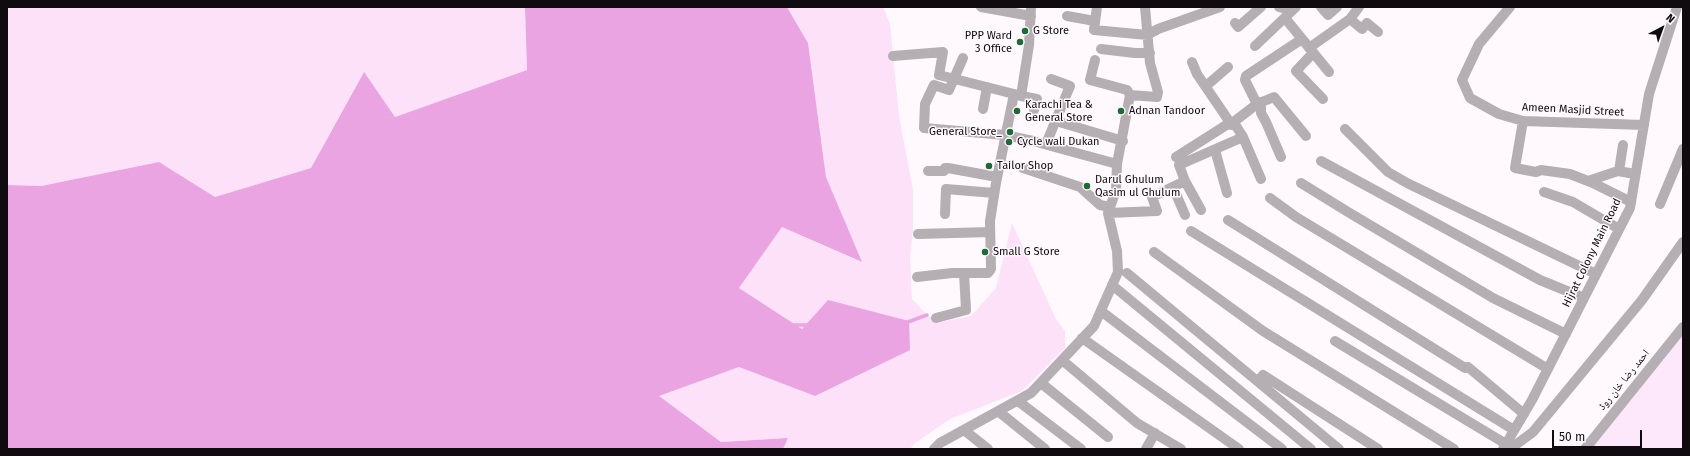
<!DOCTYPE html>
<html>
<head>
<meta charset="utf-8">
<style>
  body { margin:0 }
  #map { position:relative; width:1690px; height:456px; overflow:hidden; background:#fff9fe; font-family:"Fira Sans",sans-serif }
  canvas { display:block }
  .frame { position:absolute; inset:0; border:8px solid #100b0f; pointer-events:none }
  .north { position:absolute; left:1642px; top:8px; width:40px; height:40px; -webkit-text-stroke:3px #fff9fe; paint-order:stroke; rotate:41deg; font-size:11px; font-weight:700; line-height:16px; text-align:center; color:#100b0f }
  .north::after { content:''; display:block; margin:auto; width:14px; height:18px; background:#100b0f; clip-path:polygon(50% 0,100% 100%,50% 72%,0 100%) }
  .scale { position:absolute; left:1552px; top:430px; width:90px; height:18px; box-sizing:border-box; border:2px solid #100b0f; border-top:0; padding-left:5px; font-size:12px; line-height:14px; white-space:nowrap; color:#100b0f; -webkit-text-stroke:3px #fff9fe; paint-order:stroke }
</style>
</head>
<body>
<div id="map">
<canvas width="1690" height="456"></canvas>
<div class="frame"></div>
<div class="north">N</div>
<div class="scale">50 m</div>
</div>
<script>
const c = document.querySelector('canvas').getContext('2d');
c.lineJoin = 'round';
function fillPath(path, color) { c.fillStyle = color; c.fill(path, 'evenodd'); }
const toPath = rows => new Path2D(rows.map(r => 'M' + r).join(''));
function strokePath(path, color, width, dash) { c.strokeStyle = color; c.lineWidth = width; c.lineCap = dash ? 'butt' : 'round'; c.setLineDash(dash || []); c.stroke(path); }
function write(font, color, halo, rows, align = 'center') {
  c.font = font + ' "Fira Sans","Noto Naskh Arabic",sans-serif'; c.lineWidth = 3; c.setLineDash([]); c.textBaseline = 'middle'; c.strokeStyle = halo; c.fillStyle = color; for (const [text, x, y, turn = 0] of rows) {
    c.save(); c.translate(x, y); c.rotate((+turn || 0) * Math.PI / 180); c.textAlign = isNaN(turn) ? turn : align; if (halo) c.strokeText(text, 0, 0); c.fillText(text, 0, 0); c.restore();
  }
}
const built = toPath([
  [1683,327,1683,449,1585,449]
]);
const green = toPath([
  [7,7,525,7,527,70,395,117,363,73,311,168,215,197,159,162,41,186,7,185],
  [787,7,883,7,890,24,899,116,913,190,913,231,910,257,912,299,927,315,940,322,971,316,996,288,1012,223,1056,319,1065,331,1065,348,1022,391,950,419,915,443,910,449,783,449,788,438,721,442,658,396,739,367,815,396,802,329,739,288,782,227,861,262,826,177,808,43]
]);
const water = toPath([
  [525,7,787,7,808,43,826,177,862,262,782,227,739,288,802,329,828,300,909,321,910,350,815,396,739,367,659,396,721,442,788,438,783,449,7,449,7,185,41,186,159,162,215,197,311,168,364,72,395,117,527,70]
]);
const stream = toPath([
  [905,323,927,315],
  [791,325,810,325]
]);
const minor = toPath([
  [981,7,1031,16],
  [1097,7,1094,30,1147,35,1158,29,1220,7],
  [1279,7,1286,9,1290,12],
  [1321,7,1328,15,1337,7],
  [1510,7,1479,44,1462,80,1470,98,1499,114,1523,121,1644,125],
  [1067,16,1095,21],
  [1285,18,1329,72],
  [1350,19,1359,7],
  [1235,23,1238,27,1261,7],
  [1255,46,1296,7],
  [1309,48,1350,19,1362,29,1367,23,1378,32],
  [1101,49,1135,53,1150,53],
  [1313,53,1296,71,1323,99],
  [893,56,943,52,939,75,1014,94],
  [963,58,949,90,934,85,925,104,924,128,1005,135,1033,141,1117,164],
  [1095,60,1090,80,1127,90,1130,95],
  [1192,62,1197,74,1231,124,1257,104,1274,97,1306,136],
  [1206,86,1228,67],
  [1021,96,1037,99,1034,110],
  [1261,102,1261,113,1266,122,1281,157],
  [1257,104,1245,80,1246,76,1302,39],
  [983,109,987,87],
  [1056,121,1123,141],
  [1523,121,1515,168,1536,172,1541,170,1570,174,1593,183,1631,202],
  [1345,129,1388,172,1407,183,1596,274],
  [1046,144,1070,86,1051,79],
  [1215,150,1227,193],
  [1176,157,1228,124,1236,126,1243,137,1261,179],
  [1321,161,1540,280,1584,298],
  [1023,168,1080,187,1100,205,1110,207],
  [928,171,944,171,945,168,948,168,997,177],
  [1619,171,1623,145],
  [1588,181,1618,171,1635,174],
  [1301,183,1348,212,1493,298,1566,334],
  [1173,187,1185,215],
  [1544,192,1573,202,1619,229],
  [1270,198,1296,217,1548,369],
  [1660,204,1683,149],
  [1201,210,1185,181,1179,165,1243,137],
  [1108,213,1157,211,1152,197,1185,181],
  [945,214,946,189,994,193],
  [1228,220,1465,368,1468,367,1524,414],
  [1191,231,1514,430],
  [918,234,990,232],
  [1154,252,1263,331,1454,449],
  [1127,273,1339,449],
  [917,277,952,273,988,273,991,269,990,221,996,183,1014,94,1021,96,1029,45,1031,7],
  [1112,285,1311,449],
  [1101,311,1282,449],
  [936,318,966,310,964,273],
  [1082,338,1239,449],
  [1335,341,1506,444],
  [1062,360,1137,423,1181,449],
  [1259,380,1263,375,1378,449],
  [1041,383,1108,437],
  [1018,401,1081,449],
  [998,411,1045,449],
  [964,430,988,449],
  [934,449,940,443,1031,393,1094,326,1118,272,1117,251,1108,213,1116,190,1117,164,1130,95,1157,97,1158,92,1150,63,1145,7],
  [1146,449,1155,433],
  [1503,449,1532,400,1630,208,1649,94,1677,7],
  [1510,449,1533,432,1642,300,1683,242],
  [1585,449,1683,327]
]);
const markers = [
  [1025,31,4,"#1f6937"],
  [1020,42,4,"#1f6937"],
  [1017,111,4,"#1f6937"],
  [1121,111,4,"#1f6937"],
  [1010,132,4,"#1f6937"],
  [1009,142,4,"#1f6937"],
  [989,166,4,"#1f6937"],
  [1087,186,4,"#1f6937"],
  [985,252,4,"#1f6937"]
];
const poiNames = [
  ["G Store",1033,31],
  ["PPP Ward",1012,36,"right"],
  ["3 Office",1012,49,"right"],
  ["Karachi Tea &",1025,105],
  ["General Store",1025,118],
  ["Adnan Tandoor",1129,111],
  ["General Store_",1002,132,"right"],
  ["Cycle wali Dukan",1017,142],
  ["Tailor Shop",997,166],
  ["Darul Ghulum",1095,180],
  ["Qasim ul Ghulum",1095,193],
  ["Small G Store",993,252]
];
const streetNames = [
  ["Ameen Masjid Street",1573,110,3],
  ["Hijrat Colony Main Road",1592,253,-64],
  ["احمد رضا خان روڈ",1624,380,-51]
];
fillPath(built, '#fde7fa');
fillPath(green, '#fde1f9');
fillPath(water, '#eaa4e2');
strokePath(stream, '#eaa4e2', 3.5);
strokePath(minor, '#b5afb4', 10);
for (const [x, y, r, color] of markers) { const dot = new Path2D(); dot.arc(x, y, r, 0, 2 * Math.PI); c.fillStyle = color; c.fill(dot); strokePath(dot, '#fff9fe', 1.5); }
write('11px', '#100b0f', '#fff9fe', poiNames, 'left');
write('11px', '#100b0f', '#fff9fe', streetNames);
</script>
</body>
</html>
